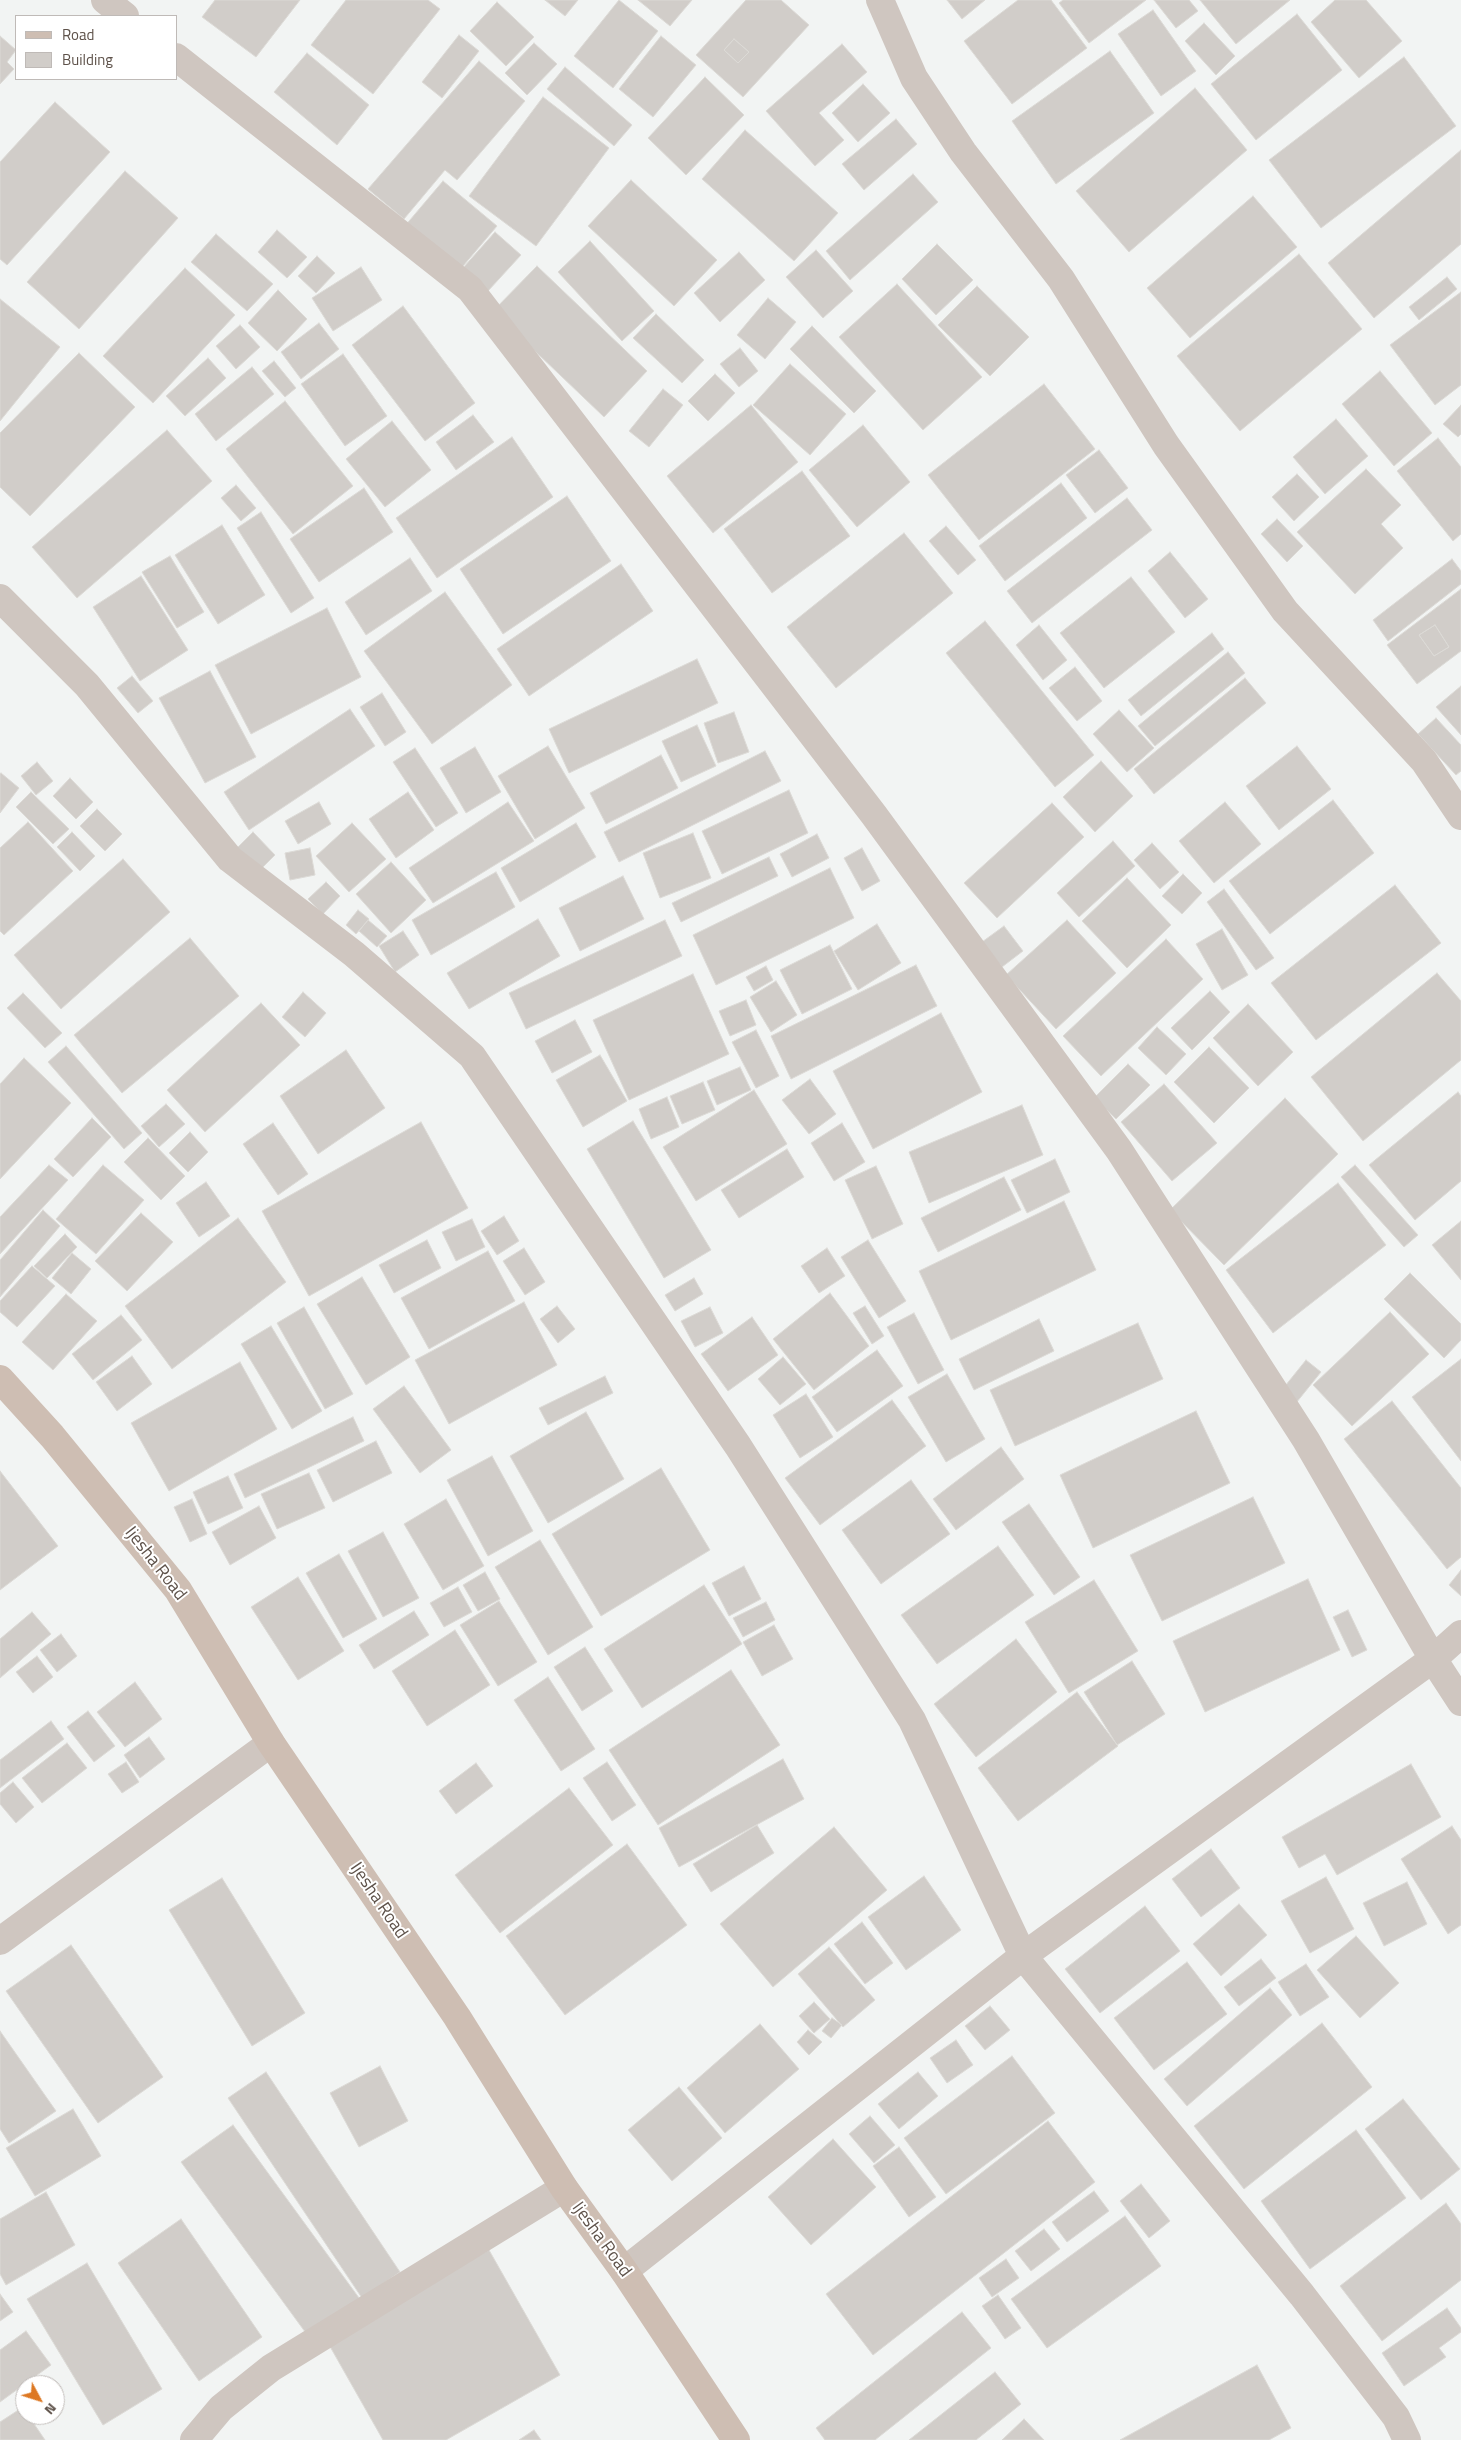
<!DOCTYPE html>
<html>
<head>
<meta charset="utf-8">
<style>
  body { margin:0 }
  #map { position:relative; width:1461px; height:2440px; overflow:hidden; background:#f2f4f3; font-family:"Titillium Web",sans-serif }
  canvas { display:block }
  .legend { position:absolute; left:15px; top:15px; width:162px; height:65px; box-sizing:border-box; background:#fff; border:1px solid #bfbab7; margin:0; padding:6px 9px; list-style:none; font-size:15px; color:#5e524a }
  .legend li { display:flex; align-items:center; gap:10px; height:25px }
  .legend b { width:25px; border:1px solid #bfbab7 }
  .north { position:absolute; left:15px; top:2375px; width:50px; height:50px; box-sizing:border-box; background:#fff; border:1px solid #bfbab7; border-radius:50%; rotate:130deg; font-size:14px; font-weight:700; line-height:20px; text-align:center; color:#5e524a }
  .north::after { content:''; display:block; margin:auto; width:18px; height:22px; background:#dd7823; clip-path:polygon(50% 0,100% 100%,50% 72%,0 100%) }
</style>
</head>
<body>
<div id="map">
<canvas width="1461" height="2440"></canvas>
<ul class="legend">
<li><b style="height:6px;background:#cebeb3"></b>Road</li>
<li><b style="height:14px;background:#d1cdc9"></b>Building</li>
</ul>
<div class="north">N</div>
</div>
<script>
const c = document.querySelector('canvas').getContext('2d');
c.lineJoin = 'round';
function fillPath(path, color) { c.fillStyle = color; c.fill(path, 'evenodd'); }
const toPath = rows => new Path2D(rows.map(r => 'M' + r).join(''));
function strokePath(path, color, width, dash) { c.strokeStyle = color; c.lineWidth = width; c.lineCap = dash ? 'butt' : 'round'; c.setLineDash(dash || []); c.stroke(path); }
function write(font, color, halo, rows, align = 'center') {
  c.font = font + ' "Titillium Web",sans-serif'; c.lineWidth = 4; c.setLineDash([]); c.textBaseline = 'middle'; c.strokeStyle = halo; c.fillStyle = color; for (const [text, x, y, turn = 0] of rows) {
    c.save(); c.translate(x, y); c.rotate((+turn || 0) * Math.PI / 180); c.textAlign = isNaN(turn) ? turn : align; if (halo) c.strokeText(text, 0, 0); c.fillText(text, 0, 0); c.restore();
  }
}
const building = toPath([
  [215,0,300,0,256,57,202,17,215,0],
  [346,0,428,0,440,9,373,94,311,45,346,0],
  [545,0,578,0,565,16,545,0],
  [619,0,658,31,613,88,574,56,619,0],
  [638,0,692,0,670,26,638,0],
  [746,0,781,0,809,25,743,97,696,55,746,0],
  [734,39,749,52,738,63,724,50,734,39],
  [947,0,985,0,962,19,947,0],
  [1018,0,1051,0,1087,48,1012,104,964,41,1018,0],
  [1063,0,1146,0,1089,43,1059,3,1063,0],
  [1154,0,1189,0,1198,11,1176,28,1154,0],
  [1200,0,1290,0,1236,44,1200,0],
  [1335,0,1366,0,1402,41,1359,78,1311,22,1335,0],
  [497,2,534,37,506,66,470,31,497,2],
  [1153,10,1196,71,1161,96,1118,34,1153,10],
  [1297,14,1342,70,1256,140,1211,84,1297,14],
  [1204,23,1235,56,1216,75,1185,41,1204,23],
  [459,35,479,51,442,98,422,82,459,35],
  [0,36,16,50,7,62,14,69,0,84,0,36],
  [661,36,696,65,653,117,619,89,661,36],
  [734,39,749,52,738,63,724,50,734,39],
  [534,43,557,64,527,95,505,73,534,43],
  [842,44,867,72,819,113,844,140,815,166,766,111,842,44],
  [1110,51,1154,113,1056,184,1012,121,1110,51],
  [307,53,369,105,337,145,274,92,307,53],
  [1404,57,1456,126,1321,228,1269,160,1404,57],
  [479,61,525,101,457,180,445,170,404,219,368,189,479,61],
  [565,67,632,125,614,146,547,89,565,67],
  [705,77,744,115,686,175,648,138,705,77],
  [863,84,890,113,858,142,832,113,863,84],
  [1195,88,1247,150,1129,252,1076,191,1195,88],
  [543,97,609,148,536,246,469,196,543,97],
  [55,102,110,152,7,265,0,259,0,162,55,102],
  [896,119,917,144,864,190,842,164,896,119],
  [745,130,838,213,794,261,702,179,745,130],
  [1461,150,1461,244,1374,318,1328,263,1461,150],
  [125,171,178,218,79,329,27,282,125,171],
  [913,174,938,202,850,280,826,251,913,174],
  [631,180,717,260,674,306,588,226,631,180],
  [443,181,497,226,458,272,404,227,443,181],
  [1253,196,1297,247,1190,338,1147,288,1253,196],
  [277,230,307,257,287,278,258,252,277,230],
  [495,232,521,255,488,291,462,269,495,232],
  [216,234,273,284,247,311,191,262,216,234],
  [590,241,654,311,622,341,558,272,590,241],
  [937,244,973,280,936,315,902,279,937,244],
  [816,250,853,291,823,318,786,277,816,250],
  [739,252,765,280,720,322,694,293,739,252],
  [1299,254,1362,329,1240,431,1177,356,1299,254],
  [317,256,335,273,316,293,298,276,317,256],
  [537,266,647,371,604,417,493,311,537,266],
  [361,267,382,300,333,331,312,298,361,267],
  [185,268,235,315,153,403,103,356,185,268],
  [1447,277,1457,289,1419,320,1409,307,1447,277],
  [897,284,982,377,923,430,839,337,897,284],
  [977,286,1029,337,990,376,938,325,977,286],
  [278,290,307,319,277,351,248,323,278,290],
  [1461,292,1461,385,1435,405,1390,345,1461,292],
  [768,298,796,322,765,359,737,335,768,298],
  [0,299,60,347,0,421,0,299],
  [403,306,475,403,425,441,352,345,403,306],
  [656,314,704,360,682,383,633,338,656,314],
  [319,323,339,349,301,379,281,352,319,323],
  [240,325,260,347,236,369,216,346,240,325],
  [812,326,876,391,854,413,790,349,812,326],
  [740,348,758,371,739,387,720,364,740,348],
  [79,353,135,407,30,516,0,487,0,433,79,353],
  [343,354,387,416,345,446,301,384,343,354],
  [208,358,226,378,185,416,166,396,208,358],
  [274,361,296,388,285,397,262,371,274,361],
  [790,364,846,414,810,455,753,405,790,364],
  [252,367,274,394,216,441,195,414,252,367],
  [1380,371,1432,433,1394,466,1342,404,1380,371],
  [715,374,735,393,708,421,688,401,715,374],
  [1044,384,1095,449,979,540,928,475,1044,384],
  [663,389,683,405,649,447,629,431,663,389],
  [285,401,353,486,293,534,226,449,285,401],
  [751,405,798,462,713,533,667,476,751,405],
  [1461,405,1461,434,1458,437,1443,424,1461,405],
  [473,415,494,442,456,470,436,442,473,415],
  [1336,419,1368,456,1325,494,1293,457,1336,419],
  [392,421,431,470,385,507,346,459,392,421],
  [863,425,910,482,857,527,809,470,863,425],
  [167,430,212,481,77,598,32,547,167,430],
  [512,437,553,497,437,578,396,518,512,437],
  [1438,438,1461,467,1461,534,1453,541,1397,471,1438,438],
  [1099,450,1128,488,1095,513,1066,475,1099,450],
  [1366,469,1401,505,1381,524,1403,548,1355,594,1297,532,1366,469],
  [802,471,850,536,772,593,724,529,802,471],
  [1297,474,1319,497,1294,521,1272,497,1297,474],
  [1061,483,1087,518,1005,581,979,546,1061,483],
  [236,485,256,508,241,521,221,498,236,485],
  [364,488,393,532,319,582,290,539,364,488],
  [567,496,611,561,503,634,460,569,567,496],
  [1127,498,1152,530,1032,623,1007,591,1127,498],
  [261,512,314,598,291,613,237,528,261,512],
  [1277,519,1303,546,1287,562,1261,534,1277,519],
  [222,525,265,595,218,624,175,555,222,525],
  [946,526,976,560,958,575,929,541,946,526],
  [904,533,953,593,836,688,787,627,904,533],
  [1170,552,1208,599,1185,618,1148,571,1170,552],
  [170,556,204,612,177,628,142,572,170,556],
  [410,558,432,591,366,635,345,602,410,558],
  [1452,559,1461,571,1461,584,1388,641,1373,620,1452,559],
  [621,564,653,611,529,696,497,649,621,564],
  [141,576,188,650,140,681,93,607,141,576],
  [1131,577,1175,632,1104,688,1060,633,1131,577],
  [1461,589,1461,651,1417,684,1387,645,1461,589],
  [1435,625,1449,647,1434,656,1419,635,1435,625],
  [445,592,512,685,432,744,364,651,445,592],
  [327,608,361,677,251,734,215,665,327,608],
  [985,621,1094,755,1055,787,946,653,985,621],
  [1039,625,1067,660,1043,680,1016,645,1039,625],
  [1435,625,1449,647,1434,656,1419,635,1435,625],
  [1212,633,1224,649,1141,716,1128,700,1212,633],
  [1228,652,1245,673,1155,746,1138,726,1228,652],
  [697,659,718,703,569,773,549,729,697,659],
  [1075,667,1102,701,1077,721,1049,688,1075,667],
  [210,671,256,757,205,783,159,698,210,671],
  [132,676,153,701,138,713,117,688,132,676],
  [1245,678,1266,703,1154,794,1134,769,1245,678],
  [1461,686,1461,735,1436,707,1461,686],
  [382,693,406,732,385,746,360,707,382,693],
  [350,709,375,746,249,830,224,792,350,709],
  [1119,710,1154,748,1127,772,1093,734,1119,710],
  [734,712,749,752,718,763,704,723,734,712],
  [1436,718,1461,745,1461,771,1456,775,1418,734,1436,718],
  [697,725,716,766,681,782,662,741,697,725],
  [548,746,585,808,535,839,498,776,548,746],
  [1297,746,1331,789,1279,830,1246,786,1297,746],
  [475,747,501,792,466,813,440,768,475,747],
  [415,748,458,813,436,827,393,762,415,748],
  [765,751,781,781,619,862,604,832,765,751],
  [661,755,678,788,606,824,590,793,661,755],
  [1101,761,1133,796,1095,832,1063,797,1101,761],
  [37,762,53,781,36,795,21,776,37,762],
  [1,773,19,788,0,813,0,774,1,773],
  [70,778,93,802,76,819,53,796,70,778],
  [789,790,808,833,722,874,702,831,789,790],
  [31,792,69,829,53,844,16,807,31,792],
  [408,792,434,830,396,858,369,819,408,792],
  [1333,800,1374,853,1270,934,1229,881,1333,800],
  [319,802,331,824,298,844,285,821,319,802],
  [508,802,534,841,433,903,409,868,508,802],
  [1225,802,1261,844,1214,883,1179,841,1225,802],
  [1052,803,1084,837,997,918,964,883,1052,803],
  [97,809,122,834,105,851,80,826,97,809],
  [28,822,73,871,4,935,0,931,0,848,28,822],
  [352,823,386,859,349,892,316,856,352,823],
  [576,823,596,857,520,902,501,868,576,823],
  [72,832,95,856,80,871,57,847,72,832],
  [253,832,275,855,256,874,234,851,253,832],
  [693,833,711,878,660,898,643,853,693,833],
  [817,834,829,858,792,877,780,854,817,834],
  [1113,841,1135,866,1079,917,1057,893,1113,841],
  [1152,843,1179,872,1160,889,1134,860,1152,843],
  [310,848,315,875,290,880,285,853,310,848],
  [862,848,880,881,862,891,844,858,862,848],
  [769,857,778,876,681,922,672,903,769,857],
  [123,859,170,912,61,1009,14,955,123,859],
  [391,862,426,900,391,933,356,894,391,862],
  [830,868,854,918,716,985,693,935,830,868],
  [496,872,515,907,431,955,412,920,496,872],
  [1183,874,1202,893,1182,914,1162,896,1183,874],
  [623,876,644,919,580,951,559,908,623,876],
  [1127,878,1171,925,1127,968,1082,921,1127,878],
  [326,882,340,896,323,914,308,899,326,882],
  [1395,885,1441,943,1316,1040,1271,983,1395,885],
  [1224,889,1274,958,1256,970,1207,902,1224,889],
  [358,910,369,919,356,934,346,925,358,910],
  [538,919,560,956,469,1009,447,973,538,919],
  [368,920,387,936,377,947,359,931,368,920],
  [665,920,682,956,526,1029,509,993,665,920],
  [1067,920,1116,973,1056,1029,1006,975,1067,920],
  [877,924,901,963,858,990,834,951,877,924],
  [1004,926,1023,951,1002,967,982,942,1004,926],
  [1222,929,1248,975,1222,990,1196,944,1222,929],
  [403,931,419,955,395,972,379,946,403,931],
  [190,938,239,996,122,1093,74,1035,190,938],
  [1166,939,1203,979,1101,1076,1063,1036,1166,939],
  [830,945,852,989,802,1014,780,970,830,945],
  [916,965,937,1006,791,1079,771,1036,916,965],
  [766,966,773,980,754,991,746,977,766,966],
  [1437,973,1461,1001,1461,1060,1363,1141,1311,1077,1437,973],
  [693,974,729,1054,629,1100,593,1020,693,974],
  [776,981,797,1015,771,1032,750,997,776,981],
  [1210,991,1230,1012,1192,1050,1171,1028,1210,991],
  [303,992,326,1013,305,1037,282,1017,303,992],
  [23,993,62,1033,45,1048,7,1008,23,993],
  [746,1000,756,1025,730,1036,719,1011,746,1000],
  [261,1003,300,1045,205,1132,167,1090,261,1003],
  [1248,1004,1293,1052,1258,1086,1213,1038,1248,1004],
  [941,1013,982,1092,873,1149,833,1071,941,1013],
  [575,1020,592,1052,552,1073,535,1041,575,1020],
  [1157,1027,1186,1054,1166,1075,1138,1048,1157,1027],
  [756,1030,779,1076,756,1088,732,1042,756,1030],
  [66,1046,142,1133,124,1149,48,1062,66,1046],
  [1209,1047,1249,1088,1214,1123,1174,1082,1209,1047],
  [346,1050,385,1108,318,1154,280,1096,346,1050],
  [600,1055,627,1101,583,1127,556,1080,600,1055],
  [24,1058,71,1103,0,1179,0,1084,24,1058],
  [1128,1064,1150,1085,1116,1119,1094,1098,1128,1064],
  [740,1067,751,1090,717,1105,707,1081,740,1067],
  [810,1079,836,1114,809,1134,782,1100,810,1079],
  [703,1082,715,1110,682,1124,670,1096,703,1082],
  [1164,1084,1217,1143,1172,1181,1121,1122,1164,1084],
  [754,1090,787,1144,696,1201,663,1147,754,1090],
  [1458,1092,1461,1096,1461,1181,1415,1220,1369,1165,1458,1092],
  [667,1097,679,1127,651,1139,639,1109,667,1097],
  [1285,1098,1338,1154,1224,1265,1170,1210,1285,1098],
  [166,1104,185,1124,159,1147,141,1126,166,1104],
  [1022,1105,1043,1155,929,1203,909,1152,1022,1105],
  [92,1118,111,1137,73,1177,54,1159,92,1118],
  [633,1121,711,1250,664,1278,587,1149,633,1121],
  [421,1122,468,1208,309,1296,262,1211,421,1122],
  [273,1123,308,1174,278,1195,243,1144,273,1123],
  [842,1123,865,1162,834,1181,811,1143,842,1123],
  [190,1132,208,1152,188,1172,169,1153,190,1132],
  [148,1138,185,1176,161,1200,124,1162,148,1138],
  [787,1149,804,1177,739,1218,721,1190,787,1149],
  [1055,1159,1070,1192,1027,1213,1011,1180,1055,1159],
  [49,1165,68,1180,0,1254,0,1217,49,1165],
  [103,1165,144,1200,96,1254,56,1219,103,1165],
  [1355,1165,1418,1235,1404,1247,1341,1177,1355,1165],
  [876,1166,903,1224,872,1239,845,1180,876,1166],
  [1004,1177,1021,1210,938,1252,921,1218,1004,1177],
  [206,1182,230,1216,199,1237,176,1203,206,1182],
  [1338,1183,1386,1245,1273,1333,1226,1270,1338,1183],
  [1064,1201,1096,1270,951,1340,919,1271,1064,1201],
  [43,1210,60,1226,0,1297,0,1260,43,1210],
  [141,1213,173,1242,127,1291,95,1261,141,1213],
  [504,1216,519,1241,497,1255,481,1231,504,1216],
  [238,1218,286,1282,172,1369,125,1306,238,1218],
  [472,1219,485,1247,456,1261,442,1232,472,1219],
  [1461,1221,1461,1280,1432,1245,1461,1221],
  [65,1234,77,1247,47,1278,34,1266,65,1234],
  [427,1240,441,1268,394,1293,379,1265,427,1240],
  [868,1240,906,1301,879,1318,841,1257,868,1240],
  [524,1248,545,1282,525,1295,503,1261,524,1248],
  [827,1248,845,1276,819,1293,801,1266,827,1248],
  [488,1251,515,1301,429,1349,401,1298,488,1251],
  [72,1253,91,1269,71,1294,52,1278,72,1253],
  [32,1266,55,1286,17,1327,0,1312,0,1301,32,1266],
  [1410,1273,1461,1324,1461,1340,1444,1358,1384,1299,1410,1273],
  [362,1277,410,1357,366,1385,317,1304,362,1277],
  [694,1278,703,1294,675,1311,665,1295,694,1278],
  [830,1293,869,1346,814,1390,773,1339,830,1293],
  [66,1294,97,1321,53,1370,22,1342,66,1294],
  [524,1302,557,1365,449,1424,415,1360,524,1302],
  [557,1306,575,1329,558,1343,540,1319,557,1306],
  [865,1306,884,1336,872,1344,853,1313,865,1306],
  [304,1307,353,1394,325,1409,277,1323,304,1307],
  [710,1307,723,1333,695,1347,681,1321,710,1307],
  [1390,1312,1429,1354,1352,1426,1313,1385,1390,1312],
  [914,1313,944,1370,918,1384,887,1327,914,1313],
  [121,1315,142,1340,93,1380,72,1354,121,1315],
  [752,1317,778,1355,728,1391,701,1354,752,1317],
  [1039,1319,1054,1351,974,1390,959,1359,1039,1319],
  [1138,1323,1163,1379,1015,1446,990,1390,1138,1323],
  [271,1326,322,1411,292,1429,241,1344,271,1326],
  [877,1350,903,1386,837,1432,812,1397,877,1350],
  [132,1356,152,1384,117,1411,96,1382,132,1356],
  [783,1357,806,1384,780,1405,758,1379,783,1357],
  [1461,1359,1461,1461,1412,1397,1461,1359],
  [1306,1360,1321,1372,1296,1403,1281,1391,1306,1360],
  [240,1362,277,1429,169,1491,131,1423,240,1362],
  [947,1374,985,1439,946,1462,908,1397,947,1374],
  [605,1376,613,1393,548,1425,539,1408,605,1376],
  [404,1386,451,1450,420,1473,373,1409,404,1386],
  [806,1394,833,1437,800,1458,773,1415,806,1394],
  [892,1400,926,1446,820,1525,785,1478,892,1400],
  [1392,1401,1461,1488,1461,1557,1447,1569,1344,1439,1392,1401],
  [1196,1411,1230,1483,1093,1548,1060,1475,1196,1411],
  [586,1412,624,1479,548,1523,510,1456,586,1412],
  [353,1417,364,1441,245,1498,234,1474,353,1417],
  [376,1441,392,1473,333,1502,317,1470,376,1441],
  [1001,1447,1024,1479,956,1530,933,1499,1001,1447],
  [492,1456,533,1531,488,1556,447,1480,492,1456],
  [661,1468,710,1550,601,1616,552,1534,661,1468],
  [0,1471,58,1546,0,1590,0,1471],
  [309,1473,325,1508,277,1529,261,1494,309,1473],
  [228,1476,243,1508,208,1524,193,1492,228,1476],
  [911,1480,950,1534,881,1584,842,1530,911,1480],
  [1253,1497,1285,1563,1162,1621,1130,1555,1253,1497],
  [192,1499,207,1534,190,1542,174,1507,192,1499],
  [446,1499,484,1566,443,1590,404,1524,446,1499],
  [1029,1504,1080,1577,1054,1595,1002,1522,1029,1504],
  [259,1506,276,1538,230,1565,212,1532,259,1506],
  [383,1532,419,1598,383,1617,348,1551,383,1532],
  [540,1540,593,1627,548,1655,495,1567,540,1540],
  [998,1546,1034,1595,937,1664,901,1615,998,1546],
  [339,1554,377,1619,343,1638,306,1573,339,1554],
  [744,1566,761,1599,729,1616,712,1583,744,1566],
  [1461,1570,1461,1596,1449,1585,1461,1570],
  [485,1572,500,1599,478,1611,463,1585,485,1572],
  [298,1577,344,1651,298,1680,251,1607,298,1577],
  [1308,1579,1340,1650,1205,1712,1173,1641,1308,1579],
  [1094,1580,1138,1651,1069,1693,1025,1622,1094,1580],
  [704,1585,742,1644,642,1708,604,1649,704,1585],
  [458,1587,472,1612,444,1627,430,1603,458,1587],
  [499,1601,537,1662,498,1686,460,1625,499,1601],
  [766,1602,775,1620,743,1637,733,1618,766,1602],
  [1348,1610,1367,1650,1352,1657,1333,1617,1348,1610],
  [414,1611,429,1635,374,1669,359,1645,414,1611],
  [32,1612,51,1634,0,1678,0,1639,32,1612],
  [774,1625,793,1659,762,1676,743,1642,774,1625],
  [455,1630,490,1685,427,1726,392,1671,455,1630],
  [61,1634,77,1656,57,1672,40,1650,61,1634],
  [1016,1639,1057,1692,976,1757,934,1704,1016,1639],
  [585,1647,613,1691,582,1711,554,1667,585,1647],
  [37,1656,53,1677,33,1693,16,1672,37,1656],
  [1132,1661,1165,1714,1117,1745,1084,1692,1132,1661],
  [731,1670,780,1745,658,1825,609,1750,731,1670],
  [548,1677,595,1749,561,1771,514,1700,548,1677],
  [135,1682,162,1719,125,1747,97,1712,135,1682],
  [1077,1692,1118,1746,1018,1821,978,1768,1077,1692],
  [88,1711,115,1746,94,1762,67,1727,88,1711],
  [51,1721,64,1739,0,1788,0,1760,51,1721],
  [149,1737,165,1759,140,1778,124,1755,149,1737],
  [67,1743,87,1768,42,1803,22,1778,67,1743],
  [783,1759,804,1799,679,1867,659,1828,783,1759],
  [126,1762,139,1782,122,1793,108,1774,126,1762],
  [607,1762,636,1805,612,1821,583,1778,607,1762],
  [476,1763,493,1786,456,1814,439,1791,476,1763],
  [1411,1764,1441,1817,1337,1875,1325,1854,1299,1868,1282,1837,1411,1764],
  [13,1782,34,1807,16,1823,0,1804,0,1793,13,1782],
  [569,1788,613,1845,500,1933,455,1875,569,1788],
  [757,1825,774,1853,711,1892,693,1864,757,1825],
  [1452,1826,1461,1840,1461,1925,1448,1934,1401,1859,1452,1826],
  [834,1827,887,1890,773,1987,720,1924,834,1827],
  [627,1844,687,1925,565,2015,506,1936,627,1844],
  [1211,1849,1240,1888,1201,1917,1172,1879,1211,1849],
  [924,1876,961,1930,906,1970,868,1917,924,1876],
  [1326,1877,1354,1929,1310,1953,1281,1901,1326,1877],
  [222,1878,305,2013,252,2046,169,1910,222,1878],
  [1407,1882,1427,1924,1384,1946,1363,1903,1407,1882],
  [1239,1904,1267,1935,1221,1976,1193,1944,1239,1904],
  [1145,1906,1180,1951,1100,2013,1065,1969,1145,1906],
  [862,1922,893,1963,865,1984,834,1944,862,1922],
  [1356,1936,1399,1983,1360,2018,1317,1970,1356,1936],
  [71,1945,163,2077,98,2123,6,1991,71,1945],
  [829,1947,875,2000,843,2027,798,1974,829,1947],
  [1261,1959,1276,1978,1239,2006,1224,1987,1261,1959],
  [1187,1962,1227,2014,1154,2070,1114,2018,1187,1962],
  [1306,1964,1329,1997,1300,2016,1278,1982,1306,1964],
  [1270,1988,1292,2015,1187,2106,1164,2079,1270,1988],
  [814,2002,830,2019,814,2033,799,2016,814,2002],
  [990,2006,1010,2030,985,2050,965,2026,990,2006],
  [832,2018,842,2025,831,2038,822,2031,832,2018],
  [1322,2023,1372,2087,1244,2189,1194,2126,1322,2023],
  [760,2024,799,2069,725,2133,687,2088,760,2024],
  [808,2030,822,2042,809,2055,797,2042,808,2030],
  [0,2031,56,2111,9,2143,0,2129,0,2031],
  [956,2040,973,2065,947,2083,930,2058,956,2040],
  [1012,2056,1055,2113,946,2194,904,2138,1012,2056],
  [380,2066,408,2121,359,2147,330,2093,380,2066],
  [266,2072,400,2272,362,2298,228,2098,266,2072],
  [918,2072,938,2096,899,2129,878,2104,918,2072],
  [679,2087,722,2138,672,2181,628,2130,679,2087],
  [1403,2099,1460,2169,1421,2200,1365,2129,1403,2099],
  [73,2109,101,2156,35,2196,6,2148,73,2109],
  [870,2116,895,2145,874,2163,849,2134,870,2116],
  [1048,2121,1095,2182,873,2355,826,2294,1048,2121],
  [233,2125,362,2302,311,2340,181,2162,233,2125],
  [1356,2130,1406,2198,1310,2269,1261,2201,1356,2130],
  [833,2139,876,2187,811,2245,768,2197,833,2139],
  [899,2147,936,2197,909,2217,873,2166,899,2147],
  [1141,2184,1170,2221,1149,2238,1120,2201,1141,2184],
  [1094,2191,1109,2211,1067,2242,1052,2222,1094,2191],
  [46,2192,75,2245,6,2285,0,2274,0,2219,46,2192],
  [1446,2203,1461,2224,1461,2280,1382,2341,1340,2286,1446,2203],
  [1125,2216,1161,2266,1047,2348,1011,2299,1125,2216],
  [181,2219,262,2337,199,2381,118,2263,181,2219],
  [1044,2229,1060,2249,1031,2271,1015,2251,1044,2229],
  [489,2250,560,2375,446,2440,383,2440,328,2343,489,2250],
  [1006,2259,1019,2278,992,2297,979,2278,1006,2259],
  [87,2263,162,2389,103,2425,27,2299,87,2263],
  [0,2294,13,2312,0,2321,0,2294],
  [998,2295,1021,2328,1005,2339,982,2306,998,2295],
  [1447,2308,1461,2328,1461,2332,1439,2348,1446,2357,1404,2386,1382,2353,1447,2308],
  [962,2312,991,2348,875,2440,825,2440,816,2428,962,2312],
  [26,2331,51,2365,0,2402,0,2350,26,2331],
  [1257,2365,1291,2428,1269,2440,1120,2440,1257,2365],
  [995,2372,1021,2404,976,2440,909,2440,995,2372],
  [23,2407,25,2415,28,2415,45,2440,0,2440,0,2422,23,2407],
  [1024,2419,1044,2440,1002,2440,1024,2419],
  [534,2430,541,2440,519,2440,534,2430]
]);
const minor = toPath([
  [105,0,125,16],
  [880,0,914,78,963,152,1061,279,1166,445,1285,611,1424,761,1461,816],
  [176,57,470,289,874,815,1119,1150,1306,1440,1433,1659,1461,1702],
  [0,598,87,685,230,859,354,954,472,1056,738,1446,912,1720,1023,1956,1302,2295,1396,2417,1407,2440],
  [0,1941,271,1743],
  [624,2271,1023,1956,1433,1659,1461,1634],
  [194,2440,221,2408,271,2368,564,2188]
]);
const major = toPath([
  [0,1379,52,1436,178,1590,271,1743,457,2017,564,2188,624,2271,736,2440]
]);
const streetNames = [
  ["Ijesha Road",155,1564,52],
  ["Ijesha Road",378,1901,56],
  ["Ijesha Road",601,2240,54]
];
fillPath(building, '#d1cdc9');
strokePath(building, '#dcdad6', 1);
strokePath(minor, '#cfc6c0', 28);
strokePath(major, '#cebeb3', 28);
write('18px', '#5e524a', '#fff', streetNames);
</script>
</body>
</html>
